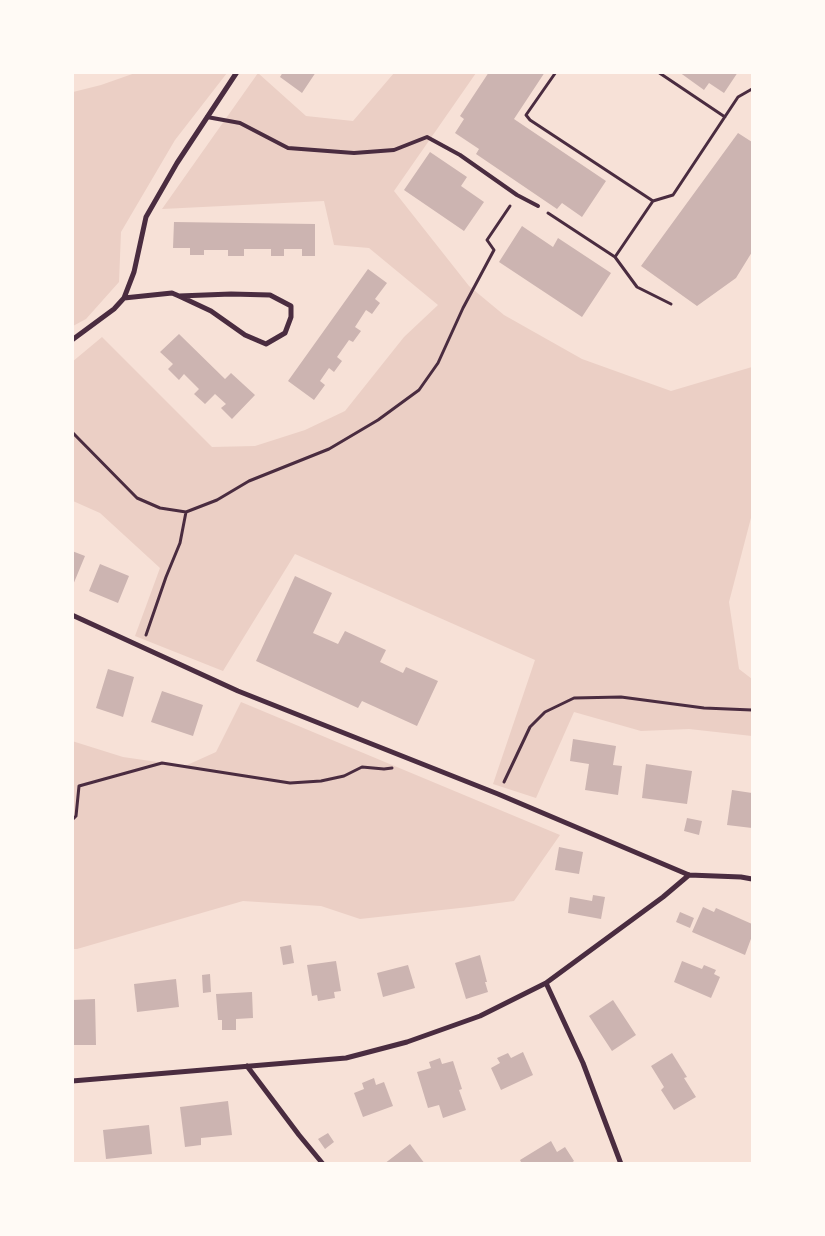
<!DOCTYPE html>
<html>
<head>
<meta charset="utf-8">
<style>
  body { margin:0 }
  #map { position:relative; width:825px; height:1236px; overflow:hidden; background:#f7e1d7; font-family:Roboto,sans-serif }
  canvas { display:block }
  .frame { position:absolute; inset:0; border:74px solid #fffaf5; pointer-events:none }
</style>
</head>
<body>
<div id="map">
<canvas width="825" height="1236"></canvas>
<div class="frame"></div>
</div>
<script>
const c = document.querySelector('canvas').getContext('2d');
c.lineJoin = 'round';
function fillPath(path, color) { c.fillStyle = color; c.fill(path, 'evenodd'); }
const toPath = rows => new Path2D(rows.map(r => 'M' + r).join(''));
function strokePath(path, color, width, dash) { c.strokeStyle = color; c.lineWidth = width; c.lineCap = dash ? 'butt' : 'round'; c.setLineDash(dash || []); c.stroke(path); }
const green = toPath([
  [138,72,227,73,175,140,121,232,119,282,86,319,73,326,73,92,101,85],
  [258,73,306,116,353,121,394,73,476,73,394,191,469,286,504,315,582,359,671,391,752,367,752,514,729,602,739,669,752,679,752,736,689,729,641,731,574,712,536,798,493,784,535,660,295,554,223,671,135,636,160,568,100,513,73,501,72,362,102,337,212,447,255,446,305,430,345,411,404,337,438,305,369,248,334,245,324,201,162,209],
  [241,702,560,835,514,901,469,907,360,919,321,906,243,901,77,949,73,949,72,741,123,757,185,766,216,752]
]);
const building = toPath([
  [283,72,316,72,302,93,280,77],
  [489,72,545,72,514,119,606,181,582,217,562,203,557,209,476,154,479,149,455,133,464,119,460,116],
  [679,72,738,72,724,93,709,83,704,90],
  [738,133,752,142,752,252,736,278,697,306,641,266],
  [430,152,467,177,461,186,484,202,464,231,404,190],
  [174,222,315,224,315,256,302,256,302,249,284,249,284,256,271,256,271,249,244,249,244,256,228,256,228,250,204,250,204,255,190,255,190,248,173,248],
  [522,226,553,247,558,238,611,273,582,317,499,262],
  [368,269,387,283,375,299,380,303,372,314,366,310,355,327,361,331,353,342,349,340,337,357,342,361,334,372,329,368,320,381,325,385,314,400,288,381],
  [179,334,225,379,231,373,255,395,232,419,221,408,226,404,215,394,205,404,194,394,199,389,184,374,179,380,168,369,173,364,160,352],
  [72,551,85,556,73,585,72,585],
  [100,564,129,576,118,603,89,591],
  [295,576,332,593,313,633,338,644,345,631,386,650,380,662,403,673,406,667,438,681,417,726,362,701,358,708,256,661],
  [108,669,134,677,123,717,96,708],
  [162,691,203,705,193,736,151,722],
  [573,739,616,746,613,765,622,766,618,795,585,790,589,764,570,761],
  [646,764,692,771,687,804,642,798],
  [732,790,752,793,752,828,727,825],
  [687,818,702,821,699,835,684,831],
  [559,847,583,852,579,874,555,870],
  [593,895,605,897,601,919,568,913,570,897,592,901],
  [703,907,714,912,716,908,752,924,752,936,745,955,692,932],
  [680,912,694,918,690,928,676,922],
  [291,945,294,963,283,965,280,947],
  [480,955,487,982,485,982,488,992,466,999,455,963],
  [336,961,341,991,334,992,335,998,318,1001,317,995,312,996,307,965],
  [682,961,702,969,704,965,716,970,714,974,720,977,711,998,674,982],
  [408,965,415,988,383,997,377,973],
  [210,974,211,992,203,993,202,975],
  [176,979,179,1007,137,1012,134,984],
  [252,992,253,1018,236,1019,236,1030,222,1030,222,1020,218,1020,216,994],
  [95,999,96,1045,72,1045,72,1000],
  [613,1000,636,1035,612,1051,589,1016],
  [523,1052,533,1075,501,1090,491,1068,500,1063,497,1058,508,1053,511,1058],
  [672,1053,687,1077,684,1078,696,1097,674,1110,661,1090,664,1087,651,1066],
  [440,1058,442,1064,453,1061,462,1089,459,1090,466,1110,443,1118,439,1105,428,1108,417,1072,431,1068,429,1062],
  [374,1078,376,1085,384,1082,393,1106,363,1117,354,1093,364,1089,362,1083],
  [228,1101,232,1135,201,1138,201,1145,185,1147,180,1107],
  [149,1125,152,1154,106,1159,103,1130],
  [328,1133,334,1142,325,1149,318,1139],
  [551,1141,557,1152,565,1147,574,1161,570,1164,522,1164,520,1160],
  [410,1144,425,1164,384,1164]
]);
const path = toPath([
  [556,72,526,115,530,120,653,201],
  [658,72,725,117],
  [548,213,615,257,653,201,673,195,738,97,752,89],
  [615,257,637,287,671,304],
  [72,432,137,498,160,508,186,512,217,500,249,481,329,449,378,420,419,390,438,363,463,308,494,250,487,240,510,206],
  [146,635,166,577,180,543,186,512],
  [504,782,530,727,545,712,574,698,621,697,704,708,752,710],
  [72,820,76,816,79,786,162,763,290,783,321,781,344,776,362,767,384,769,392,768]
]);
const service = toPath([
  [207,117,240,123,288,148,354,153,394,150,427,137,460,155,517,195,538,206]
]);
const minor = toPath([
  [124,298,172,293,179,296,211,311,245,335,266,344,285,333,291,317,291,306,270,295,231,294,179,296],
  [72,340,114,309,124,298,134,272,146,217,177,163,237,72],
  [72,615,238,691,498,794,689,875,741,877,752,879],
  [546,983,583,1063,621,1164],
  [247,1066,299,1135,323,1164],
  [72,1081,346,1058,407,1042,480,1016,546,983,663,897,689,875]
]);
fillPath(green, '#ebcfc5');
fillPath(building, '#ccb4b1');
strokePath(path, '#4a2c40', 3);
strokePath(service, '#4a2c40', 4);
strokePath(minor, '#4a2c40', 5);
</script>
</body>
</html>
